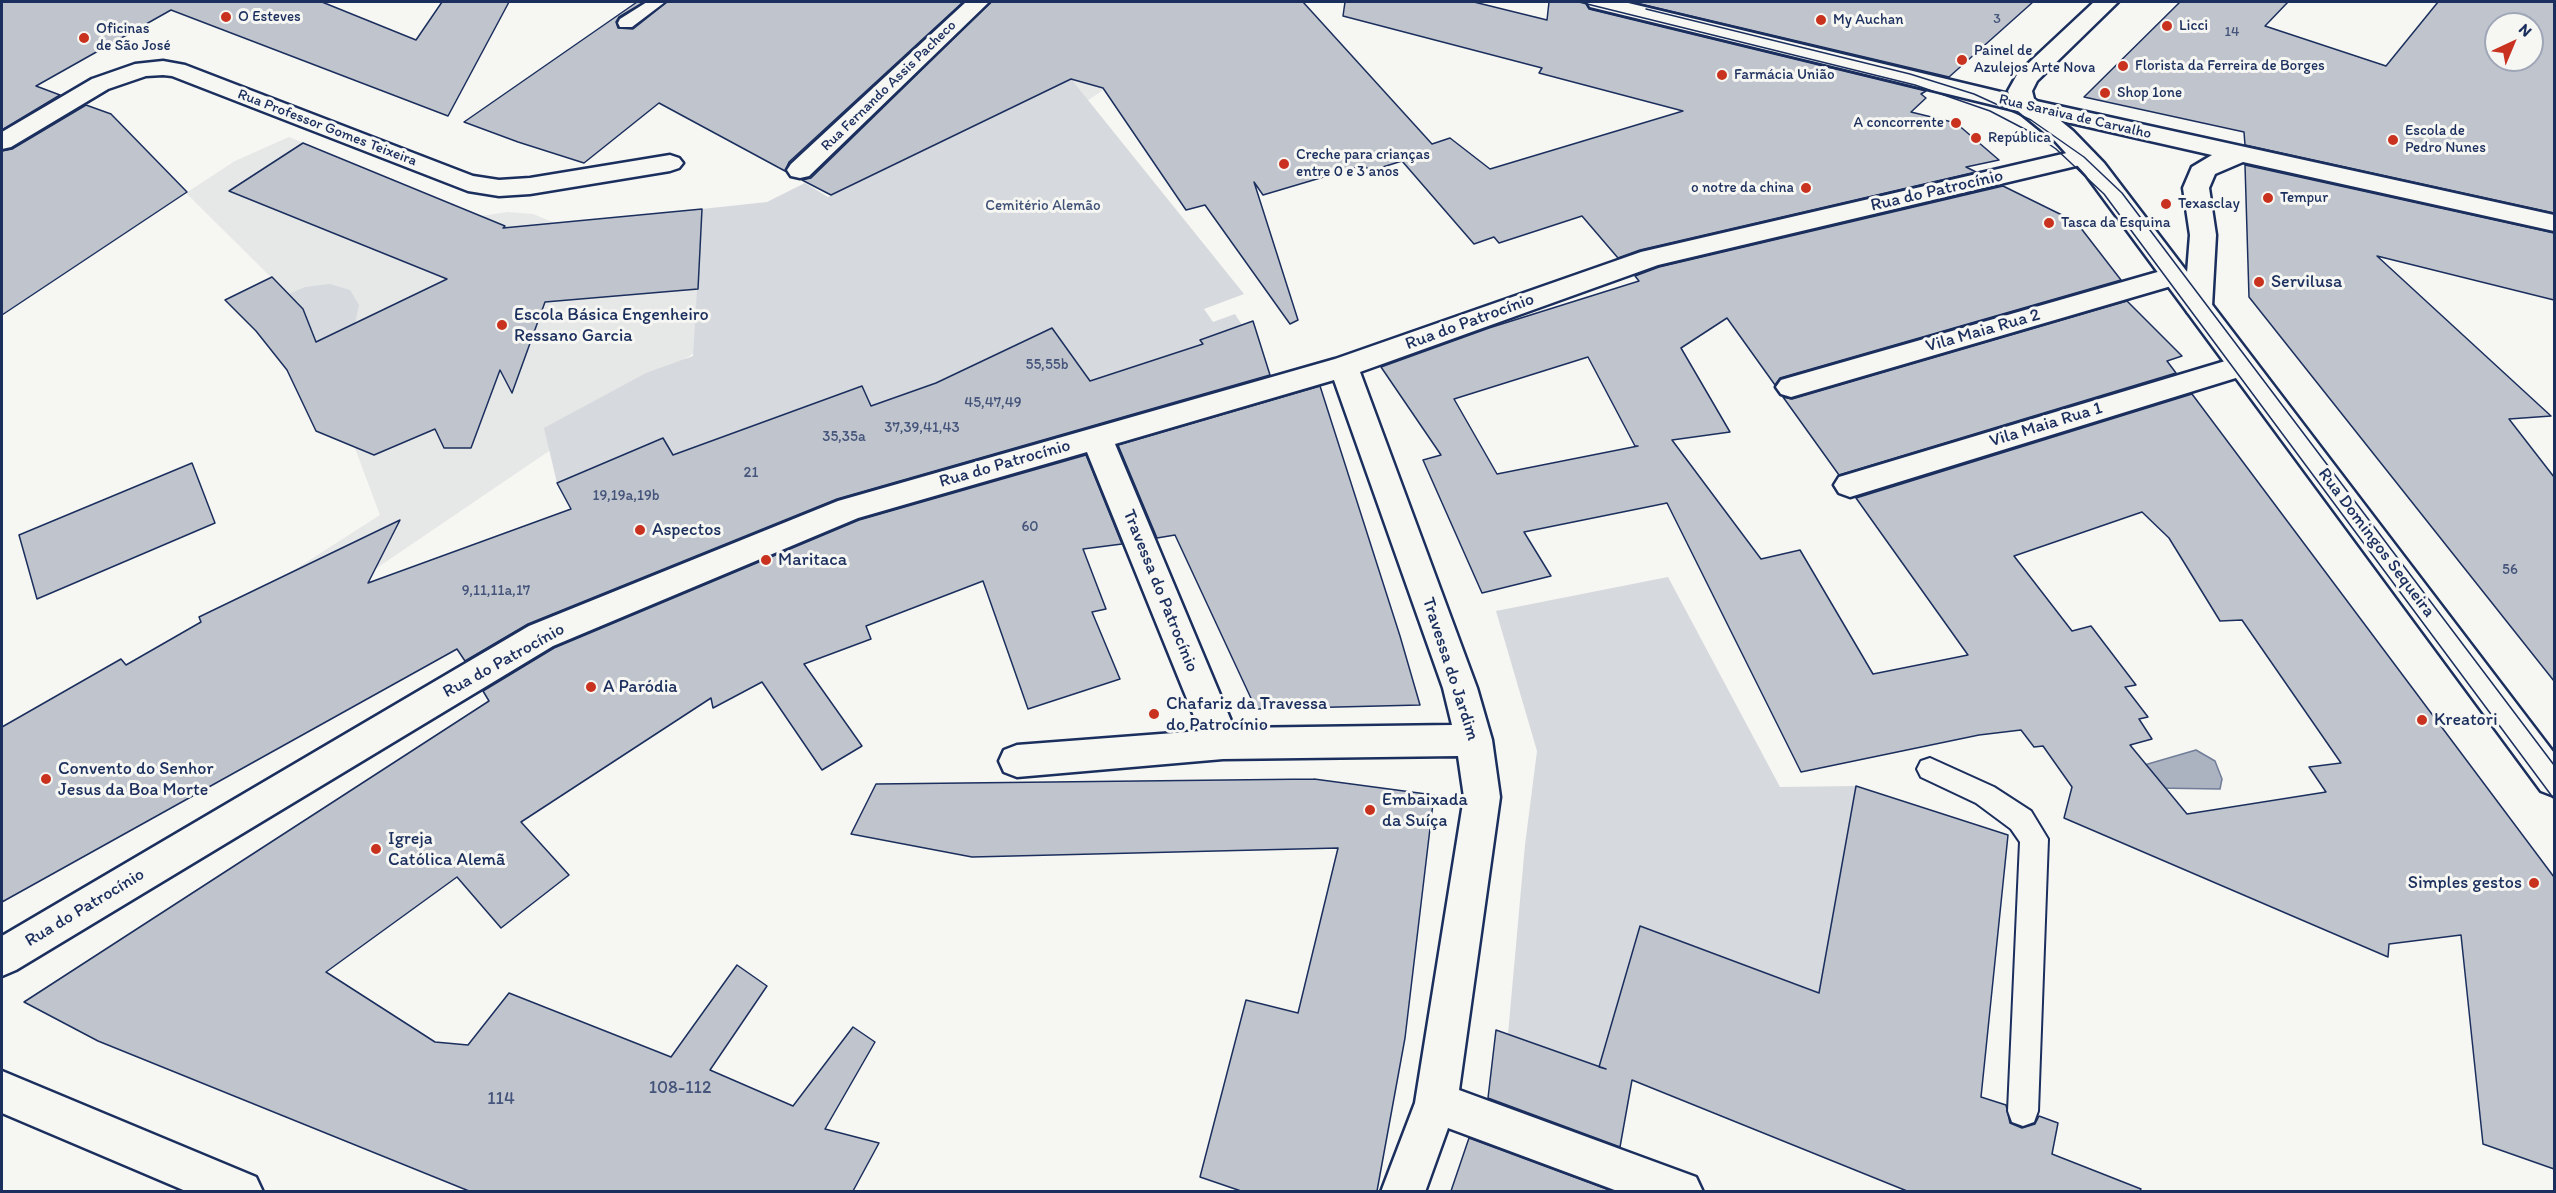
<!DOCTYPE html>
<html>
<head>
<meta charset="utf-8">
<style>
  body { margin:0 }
  #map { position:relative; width:2556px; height:1193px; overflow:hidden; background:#f6f6f2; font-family:Itim,sans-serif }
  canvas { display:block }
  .frame { position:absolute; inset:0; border:3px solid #1b2f5e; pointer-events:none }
  .north { position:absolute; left:2484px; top:12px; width:60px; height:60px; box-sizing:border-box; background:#f6f6f2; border:2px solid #9ea6b7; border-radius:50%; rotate:44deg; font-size:16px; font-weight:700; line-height:24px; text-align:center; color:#1b2f5e }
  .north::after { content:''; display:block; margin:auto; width:21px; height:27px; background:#c8321e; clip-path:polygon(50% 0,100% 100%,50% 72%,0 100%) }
</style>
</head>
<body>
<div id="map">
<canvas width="2556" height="1193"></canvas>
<div class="frame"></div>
<div class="north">N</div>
</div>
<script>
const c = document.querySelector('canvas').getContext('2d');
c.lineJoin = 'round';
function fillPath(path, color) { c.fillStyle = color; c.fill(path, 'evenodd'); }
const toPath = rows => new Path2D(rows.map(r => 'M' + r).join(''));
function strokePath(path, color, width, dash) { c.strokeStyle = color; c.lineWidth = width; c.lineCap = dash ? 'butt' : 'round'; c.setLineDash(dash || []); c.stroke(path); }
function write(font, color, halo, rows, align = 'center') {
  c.font = font + ' Itim,sans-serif'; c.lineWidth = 6; c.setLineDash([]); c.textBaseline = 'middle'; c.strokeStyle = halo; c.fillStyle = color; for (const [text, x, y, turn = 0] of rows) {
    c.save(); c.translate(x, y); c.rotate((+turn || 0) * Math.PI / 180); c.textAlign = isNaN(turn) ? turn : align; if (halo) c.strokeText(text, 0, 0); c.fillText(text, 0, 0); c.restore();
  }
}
const built = toPath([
  [1150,2,1230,2,943,201,686,358,309,614,109,740,2,803,2,747,82,701,277,581,380,515,303,309,186,193,235,161,289,137,481,216,507,212,533,214,555,223,702,209,697,304]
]);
const green = toPath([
  [1071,79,1244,294,1204,309,1213,322,1235,314,1242,325,1201,340,1228,377,1167,399,1144,363,1090,381,1052,328,936,383,871,406,862,386,673,455,663,438,557,483,544,428,646,373,693,356,702,209,767,202,805,183,828,197],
  [330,284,350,290,359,305,355,324,316,342,303,309,289,294,305,287],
  [1668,577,1780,787,1856,786,1819,993,1599,1067,1508,1034,1525,845,1537,751,1496,611]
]);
const water = toPath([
  [2196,750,2215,761,2222,779,2220,789,2156,788,2141,766,2196,750]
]);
const building = toPath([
  [2,2,322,2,416,40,442,2,509,2,448,116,171,10,36,86,60,95,2,130,2,2],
  [637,2,644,2,619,17,616,22,618,28,633,29,667,2,963,2,789,162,785,171,659,103,584,163,518,142,464,122,637,2],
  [991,2,1303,2,1432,144,1450,138,1490,169,1683,111,1539,73,1542,68,1343,16,1345,2,1474,2,1547,20,1549,2,1585,2,1589,9,1926,91,1921,94,1926,98,1911,112,1956,123,1999,160,1966,167,1976,172,1640,250,1618,258,1582,216,1499,243,1494,237,1474,244,1402,161,1370,171,1364,165,1263,195,1254,182,1298,320,1290,324,1205,205,1186,210,1103,88,1071,79,831,195,802,180,811,178,991,2],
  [1632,2,2033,2,1949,77,1632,2],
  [2180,2,2288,2,2265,26,2386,66,2438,2,2554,2,2554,213,2245,145,2244,132,2084,97,2180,2],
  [2496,24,2532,24,2532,60,2496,60,2496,24],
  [86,105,111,114,187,192,2,315,2,151,12,149,86,105],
  [303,143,505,226,503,228,702,209,698,289,545,302,512,393,500,370,471,448,444,448,435,429,374,455,316,431,287,370,256,331,225,300,272,277,303,309,316,342,447,279,229,191,303,143],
  [2245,165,2554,233,2554,300,2377,256,2551,416,2509,419,2554,477,2554,681,2249,297,2245,165],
  [2003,186,2068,218,2080,227,2121,280,1780,378,1775,385,1727,318,1681,348,1730,432,1672,440,1761,559,1800,550,1873,674,1968,655,1856,498,2192,394,2554,877,2554,1169,2483,1144,2461,935,2389,944,2388,957,2064,818,2072,787,2043,746,2034,747,2021,730,1979,735,1801,772,1667,503,1524,532,1551,576,1482,593,1423,460,1441,455,1381,367,1489,328,1639,281,1635,276,1659,267,2003,186],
  [1588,357,1635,446,1638,446,1497,474,1454,399,1588,357],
  [2142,512,2169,538,2220,621,2242,620,2341,763,2309,767,2326,792,2187,814,2130,745,2152,739,2139,719,2148,717,2125,687,2136,685,2091,626,2072,631,2014,556,2142,512],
  [2127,301,2182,356,2167,361,2176,373,1839,475,1783,397,1792,399,2127,301],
  [1253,321,1270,375,837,499,528,624,465,661,457,649,2,902,2,727,121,659,126,665,201,622,199,617,400,520,368,583,571,509,557,483,663,438,673,455,862,386,871,406,936,383,1052,328,1090,381,1203,344,1200,340,1253,321],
  [1320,386,1400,636,1420,705,1256,709,1175,535,1157,538,1118,445,1320,386],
  [1086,455,1122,544,1083,549,1106,609,1092,612,1120,679,1028,709,983,581,866,626,871,639,804,664,862,746,822,770,762,682,713,708,711,698,521,822,569,875,501,928,457,877,326,972,435,1042,468,1045,509,993,671,1057,737,965,767,986,710,1070,793,1106,853,1027,875,1042,825,1129,879,1143,853,1191,469,1191,98,1041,24,1002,489,701,483,691,554,648,859,520,1086,455],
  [192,463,215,523,37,599,19,535,192,463],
  [1314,779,1434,795,1405,1038,1377,1191,1241,1191,1200,1177,1246,1000,1298,1013,1338,848,972,857,851,834,876,784,1314,779],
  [1856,786,2008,835,1981,1097,2006,1105,2010,1123,2022,1128,2035,1124,2039,1116,2058,1123,2052,1154,2141,1189,2140,1191,1907,1191,1632,1080,1620,1147,1488,1098,1496,1030,1606,1069,1599,1067,1640,926,1819,993,1856,786],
  [1469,1138,1612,1191,1451,1191,1469,1138]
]);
const lane = toPath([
  [647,2,665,2,632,27,620,27,618,23,620,19,647,2],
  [1930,758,1994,787,2031,811,2048,839,2038,1111,2034,1122,2023,1126,2012,1122,2008,1111,2020,842,2011,829,1976,803,1921,777,1917,769,1921,761,1930,758]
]);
const street = toPath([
  [966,2,989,2,809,176,800,178,791,176,787,170,791,164,966,2],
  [163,61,185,65,473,176,499,180,530,178,670,155,679,158,683,163,679,168,670,171,530,194,499,196,468,191,172,76,163,75,146,76,108,89,11,147,2,149,2,132,92,79,135,64,163,61],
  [2027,99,2554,215,2554,231,2243,162,2215,174,2209,188,2216,235,2212,306,2208,313,2198,315,2188,313,2184,306,2186,280,2185,282,1791,397,1781,394,1776,387,1781,380,2175,267,2185,270,2187,273,2190,235,2183,188,2192,167,2212,155,2018,111,2015,106,2018,101,2027,99],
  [2084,149,2093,152,2097,157,2093,162,1658,265,1360,372,1477,688,1492,740,1500,797,1459,1090,1696,1177,1703,1192,1620,1192,1448,1128,1425,1192,1381,1192,1415,1103,1464,797,1458,756,1223,759,1017,777,1004,772,999,761,1004,750,1017,745,1200,731,1087,452,858,518,553,646,16,970,2,976,2,936,529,626,838,501,1335,359,1641,252,2084,149],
  [1334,380,1443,688,1452,725,1234,728,1115,444,1334,380],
  [2242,356,2252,359,2256,366,2252,373,1850,497,1839,493,1834,485,1839,477,2242,356],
  [2,1071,256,1177,263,1192,188,1192,2,1113,2,1071]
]);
const secondary = toPath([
  [1587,2,1624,2,2009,94,2008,91,2018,73,2094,2,2118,2,2037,81,2032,91,2034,99,2073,131,2104,163,2554,753,2554,796,2541,791,2086,175,2055,141,2018,111,1590,7,1587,2]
]);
const tram = toPath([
  [1579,2,1915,85,1990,111,2036,135,2056,149,2104,194,2554,799],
  [1646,9,1910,74,1974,94,2031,120,2084,157,2122,193,2554,765]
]);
const markers = [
  [226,17,6,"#c8321e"],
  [1821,20,6,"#c8321e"],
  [2167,26,6,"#c8321e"],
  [84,38,6,"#c8321e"],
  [1962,60,6,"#c8321e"],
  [2123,66,6,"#c8321e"],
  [1722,75,6,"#c8321e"],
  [2105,93,6,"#c8321e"],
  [1956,123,6,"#c8321e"],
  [1976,138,6,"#c8321e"],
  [2393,140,6,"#c8321e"],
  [1284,164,6,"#c8321e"],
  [1806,188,6,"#c8321e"],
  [2268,198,6,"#c8321e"],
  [2166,204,6,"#c8321e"],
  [2049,223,6,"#c8321e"],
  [2259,282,6,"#c8321e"],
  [502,325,6,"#c8321e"],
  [640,530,6,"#c8321e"],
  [766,560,6,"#c8321e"],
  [591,687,6,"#c8321e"],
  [1154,714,6,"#c8321e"],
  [2422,720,6,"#c8321e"],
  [46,779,6,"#c8321e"],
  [1370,810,6,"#c8321e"],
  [376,849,6,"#c8321e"],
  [2534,883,6,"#c8321e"]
];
const farNumbernames = [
  ["3",1997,19],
  ["14",2232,32]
];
const farPoinames = [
  ["O Esteves",238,17],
  ["My Auchan",1833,20],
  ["Licci",2179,26],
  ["Oficinas",96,29],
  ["de São José",96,46],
  ["Painel de",1974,51],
  ["Azulejos Arte Nova",1974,68],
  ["Florista da Ferreira de Borges",2135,66],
  ["Farmácia União",1734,75],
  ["Shop 1one",2117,93],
  ["A concorrente",1944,123,"right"],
  ["Escola de",2405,131],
  ["Pedro Nunes",2405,148],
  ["República",1988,138],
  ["Creche para crianças",1296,155],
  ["entre 0 e 3 anos",1296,172],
  ["o notre da china",1794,188,"right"],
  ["Tempur",2280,198],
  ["Texasclay",2178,204],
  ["Tasca da Esquina",2061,223]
];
const farStreetnames = [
  ["Rua Fernando Assis Pacheco",889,86,-44],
  ["Rua Saraiva de Carvalho",2075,117,13],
  ["Rua Professor Gomes Teixeira",327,128,21]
];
const farParknames = [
  ["Cemitério Alemão",1043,206]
];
const numberNames = [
  ["55,55b",1047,365],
  ["45,47,49",993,403],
  ["37,39,41,43",922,428],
  ["35,35a",844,437],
  ["21",751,473],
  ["19,19a,19b",626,496],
  ["60",1030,527],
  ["56",2510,570],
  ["9,11,11a,17",496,591]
];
const streetNames = [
  ["Rua do Patrocínio",1937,191,-13],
  ["Rua do Patrocínio",1470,322,-20],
  ["Vila Maia Rua 2",1983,331,-16],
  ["Vila Maia Rua 1",2046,425,-17],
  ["Rua do Patrocínio",1005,464,-16],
  ["Rua Domingos Sequeira",2376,543,53],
  ["Travessa do Patrocínio",1160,591,68],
  ["Rua do Patrocínio",504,661,-29],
  ["Travessa do Jardim",1450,669,72],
  ["Rua do Patrocínio",85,908,-31]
];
const poiNames = [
  ["Servilusa",2271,282],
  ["Escola Básica Engenheiro",514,315],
  ["Ressano Garcia",514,336],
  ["Aspectos",652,530],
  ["Maritaca",778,560],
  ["A Paródia",603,687],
  ["Chafariz da Travessa",1166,704],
  ["do Patrocínio",1166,725],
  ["Kreatori",2434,720],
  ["Convento do Senhor",58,769],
  ["Jesus da Boa Morte",58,790],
  ["Embaixada",1382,800],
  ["da Suíça",1382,821],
  ["Igreja",388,839],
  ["Católica Alemã",388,860],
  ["Simples gestos",2522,883,"right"]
];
const nearNumbernames = [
  ["108-112",680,1088],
  ["114",501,1099]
];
fillPath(built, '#e6e7e7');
fillPath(green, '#d6d9dd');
fillPath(water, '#abb2c0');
strokePath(water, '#717e99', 1.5);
fillPath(building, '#c0c4cd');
strokePath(building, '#1b2f5e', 1.5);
strokePath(lane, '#1b2f5e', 4);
strokePath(street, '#1b2f5e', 5);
strokePath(secondary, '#1b2f5e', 5);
fillPath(lane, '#f6f6f2');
fillPath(street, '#f6f6f2');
fillPath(secondary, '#f6f6f2');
strokePath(tram, '#1b2f5e', 1.5);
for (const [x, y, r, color] of markers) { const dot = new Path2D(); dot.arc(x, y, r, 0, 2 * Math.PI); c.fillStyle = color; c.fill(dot); strokePath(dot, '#f6f6f2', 2); }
write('14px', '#44547a', null, farNumbernames);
write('15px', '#1b2f5e', '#f6f6f2', farPoinames, 'left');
write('15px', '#1b2f5e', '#f6f6f2', farStreetnames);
write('15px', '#405177', '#f6f6f2', farParknames);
write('15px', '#44547a', null, numberNames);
write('18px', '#1b2f5e', '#f6f6f2', streetNames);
write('18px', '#1b2f5e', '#f6f6f2', poiNames, 'left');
write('18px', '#44547a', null, nearNumbernames);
</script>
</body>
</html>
